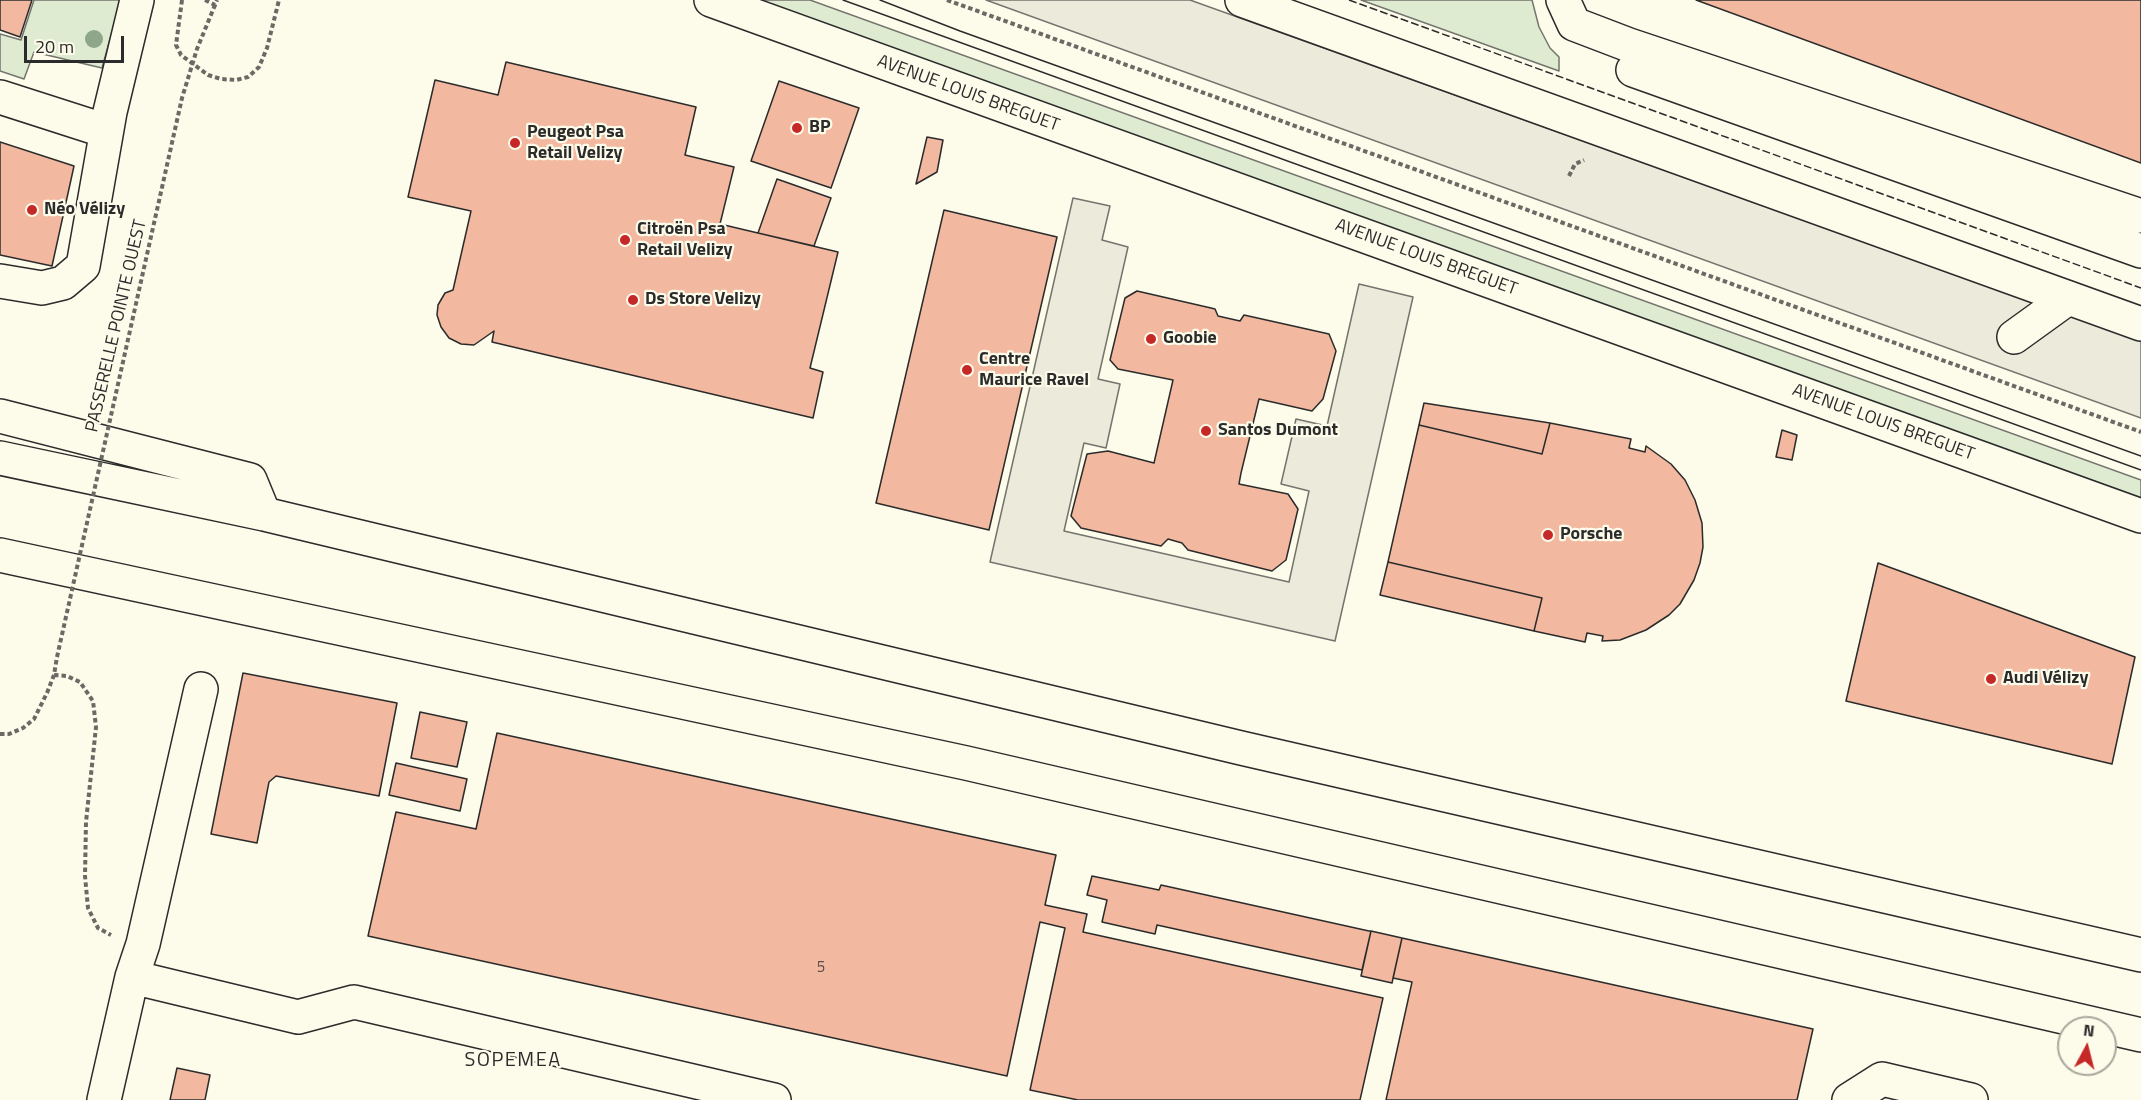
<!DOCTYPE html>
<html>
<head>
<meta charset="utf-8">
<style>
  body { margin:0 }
  #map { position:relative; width:2141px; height:1100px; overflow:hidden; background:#fdfbea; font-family:"Titillium Web",sans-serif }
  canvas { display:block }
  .north { position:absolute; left:2057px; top:1016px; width:60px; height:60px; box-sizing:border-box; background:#fdfbea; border:2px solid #a9a89e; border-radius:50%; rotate:7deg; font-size:16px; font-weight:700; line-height:24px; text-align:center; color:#2b2b2b }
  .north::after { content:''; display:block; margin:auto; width:21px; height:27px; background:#c62828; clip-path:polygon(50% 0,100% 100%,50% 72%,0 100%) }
  .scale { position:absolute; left:24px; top:36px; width:100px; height:27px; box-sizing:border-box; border:3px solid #2b2b2b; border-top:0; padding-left:8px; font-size:18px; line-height:21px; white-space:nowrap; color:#2b2b2b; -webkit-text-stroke:4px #fdfbea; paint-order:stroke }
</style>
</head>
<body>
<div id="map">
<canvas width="2141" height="1100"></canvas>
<div class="north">N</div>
<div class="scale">20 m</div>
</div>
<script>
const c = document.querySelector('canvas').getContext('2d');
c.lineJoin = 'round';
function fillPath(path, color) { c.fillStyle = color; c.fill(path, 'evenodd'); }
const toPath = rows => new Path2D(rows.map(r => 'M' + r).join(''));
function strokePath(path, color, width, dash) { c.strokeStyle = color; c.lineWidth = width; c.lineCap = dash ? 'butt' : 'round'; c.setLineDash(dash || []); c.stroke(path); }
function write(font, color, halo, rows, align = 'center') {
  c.font = font + ' "Titillium Web",sans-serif'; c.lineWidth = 4.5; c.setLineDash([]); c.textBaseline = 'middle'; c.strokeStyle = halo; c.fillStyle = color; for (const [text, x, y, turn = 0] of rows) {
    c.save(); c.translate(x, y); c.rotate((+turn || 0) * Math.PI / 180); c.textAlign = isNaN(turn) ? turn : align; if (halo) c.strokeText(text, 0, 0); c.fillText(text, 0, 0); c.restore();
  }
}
const green = toPath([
  [34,0,121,0,102,68,34,52,24,79,0,71,0,34,21,40,34,0],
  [754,0,810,0,2141,480,2141,498,754,0],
  [1361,0,1532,0,1539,27,1550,48,1559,57,1559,71,1361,0]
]);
const parking = toPath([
  [986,0,1190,0,2141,341,2141,418,986,0],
  [1073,198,1110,206,1102,240,1128,247,1098,379,1120,384,1106,448,1084,443,1064,531,1289,582,1309,491,1281,484,1296,419,1327,426,1359,284,1413,297,1335,641,990,562,1073,198]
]);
const building = toPath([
  [0,0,32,0,20,37,0,30,0,0],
  [1696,0,2141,0,2141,163,1696,0],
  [506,62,696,107,685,155,734,167,720,224,838,252,810,368,823,372,813,418,492,342,494,331,474,345,461,344,449,338,441,327,437,315,438,305,445,293,453,290,471,211,408,197,435,80,498,95,506,62],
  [779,81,859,108,831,188,751,161,779,81],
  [927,137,943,140,937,172,916,184,927,137],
  [0,142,74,166,52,266,0,255,0,142],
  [777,179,831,198,814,246,758,233,777,179],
  [944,210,1057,237,989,530,876,503,944,210],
  [1137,291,1211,308,1215,309,1218,316,1240,321,1244,315,1329,334,1336,351,1323,399,1312,411,1259,399,1241,473,1239,484,1288,494,1298,509,1286,560,1272,571,1188,550,1182,543,1168,539,1161,546,1081,528,1071,516,1087,454,1108,451,1154,463,1173,380,1118,369,1110,360,1125,298,1137,291],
  [1424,403,1550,423,1542,454,1419,425,1424,403],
  [1550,423,1631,439,1629,448,1645,452,1646,446,1671,464,1685,480,1695,500,1702,523,1703,547,1700,563,1694,580,1680,604,1669,615,1646,630,1620,640,1602,641,1603,636,1587,633,1585,642,1534,631,1542,598,1388,562,1419,425,1542,454,1550,423],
  [1782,430,1797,435,1792,460,1776,457,1782,430],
  [1388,562,1542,598,1534,631,1380,595,1388,562],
  [1878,563,2135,657,2112,764,1846,701,1878,563],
  [243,673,397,703,379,796,276,776,269,782,257,843,211,834,243,673],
  [420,712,467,722,457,767,411,758,420,712],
  [497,733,1056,855,1045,905,1087,914,1083,932,1383,998,1360,1100,1078,1100,1030,1090,1065,928,1040,922,1007,1076,368,936,396,812,476,829,497,733],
  [396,763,467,779,460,811,389,795,396,763],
  [1092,876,1159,890,1161,885,1369,931,1371,931,1362,970,1157,925,1155,934,1102,922,1107,900,1087,895,1092,876],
  [1371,931,1402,938,1392,983,1361,976,1371,931],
  [1402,938,1813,1029,1797,1100,1386,1100,1412,982,1393,978,1402,938],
  [177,1068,210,1075,205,1100,170,1100,177,1068]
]);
const path = toPath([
  [182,0,176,45,181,55,208,75,221,79,236,80,248,77,259,67,267,48,279,0],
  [205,0,215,5,217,0],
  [947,0,2141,432],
  [1569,176,1575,164,1584,160],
  [54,675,67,676,80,682,93,701,96,727,86,822,85,876,88,908,98,928,111,935],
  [0,734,9,734,23,728,34,719,47,693,54,675,57,657]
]);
const minor = toPath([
  [1563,0,1574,24,1629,45,2141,216],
  [1633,70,2141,251],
  [0,97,106,131],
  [0,281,42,288,63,283,83,266,110,112,137,0],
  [2014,337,2068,298],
  [132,977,298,1017,354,1002,774,1100],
  [104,1100,132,977,143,944,201,689],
  [1849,1100,1882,1079,1971,1100]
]);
const major = toPath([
  [711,0,2141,516],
  [1242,0,2141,324]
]);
const highway = toPath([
  [0,416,250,480,264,514],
  [0,458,264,514,1241,748,2141,955],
  [0,555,966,763,2141,1035]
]);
const tram = toPath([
  [843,0,2141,470],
  [880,0,960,31,2141,456]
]);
const pathBridge = toPath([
  [57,657,182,98,197,49,215,5]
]);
const fence = toPath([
  [1349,0,2141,288]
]);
const trees = [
  [94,39]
];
const markers = [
  [797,128,6,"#c62828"],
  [515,143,6,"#c62828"],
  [32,210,6,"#c62828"],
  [625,240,6,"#c62828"],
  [633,300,6,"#c62828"],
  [1151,339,6,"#c62828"],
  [967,370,6,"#c62828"],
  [1206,431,6,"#c62828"],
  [1548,535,6,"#c62828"],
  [1991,679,6,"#c62828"]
];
const numberNames = [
  ["5",821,968]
];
const streetNames = [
  ["AVENUE LOUIS BREGUET",968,94,20],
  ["AVENUE LOUIS BREGUET",1426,258,20],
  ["PASSERELLE POINTE OUEST",117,326,-77],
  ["AVENUE LOUIS BREGUET",1883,423,20]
];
const poiNames = [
  ["BP",809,128],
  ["Peugeot Psa",527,133],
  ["Retail Velizy",527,154],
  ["Néo Vélizy",44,210],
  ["Citroën Psa",637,230],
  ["Retail Velizy",637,251],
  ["Ds Store Velizy",645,300],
  ["Goobie",1163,339],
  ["Centre",979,360],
  ["Maurice Ravel",979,381],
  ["Santos Dumont",1218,431],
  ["Porsche",1560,535],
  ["Audi Vélizy",2003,679]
];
const neighbourhoodNames = [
  ["SOPEMEA",513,1061]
];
fillPath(green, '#deebd1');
strokePath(green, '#74746e', 1.5);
fillPath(parking, '#eceadb');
strokePath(parking, '#74746e', 1.5);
fillPath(building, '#f2b8a0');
strokePath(building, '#2b2b2b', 1.5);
strokePath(minor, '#2b2b2b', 36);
strokePath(major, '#2b2b2b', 36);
strokePath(highway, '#2b2b2b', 36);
strokePath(path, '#6a6964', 4, [4.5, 3]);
strokePath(minor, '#fdfbea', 33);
strokePath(major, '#fdfbea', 33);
strokePath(highway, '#fdfbea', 33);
strokePath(tram, '#2b2b2b', 1.5);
strokePath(pathBridge, '#6a6964', 4, [4.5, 3]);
strokePath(fence, '#2b2b2b', 1.5, [8, 3]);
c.fillStyle = '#8ea78a';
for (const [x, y] of trees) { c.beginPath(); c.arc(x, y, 9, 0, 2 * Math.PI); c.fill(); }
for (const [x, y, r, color] of markers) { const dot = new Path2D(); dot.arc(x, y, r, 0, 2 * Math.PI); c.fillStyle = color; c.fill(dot); strokePath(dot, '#fdfbea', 2); }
write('15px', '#5d4e48', null, numberNames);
write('18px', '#2b2b2b', '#fdfbea', streetNames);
write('bold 18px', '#2b2b2b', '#fdfbea', poiNames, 'left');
c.letterSpacing = '1.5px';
write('20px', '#2b2b2b', '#fdfbea', neighbourhoodNames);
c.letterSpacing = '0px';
</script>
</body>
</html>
